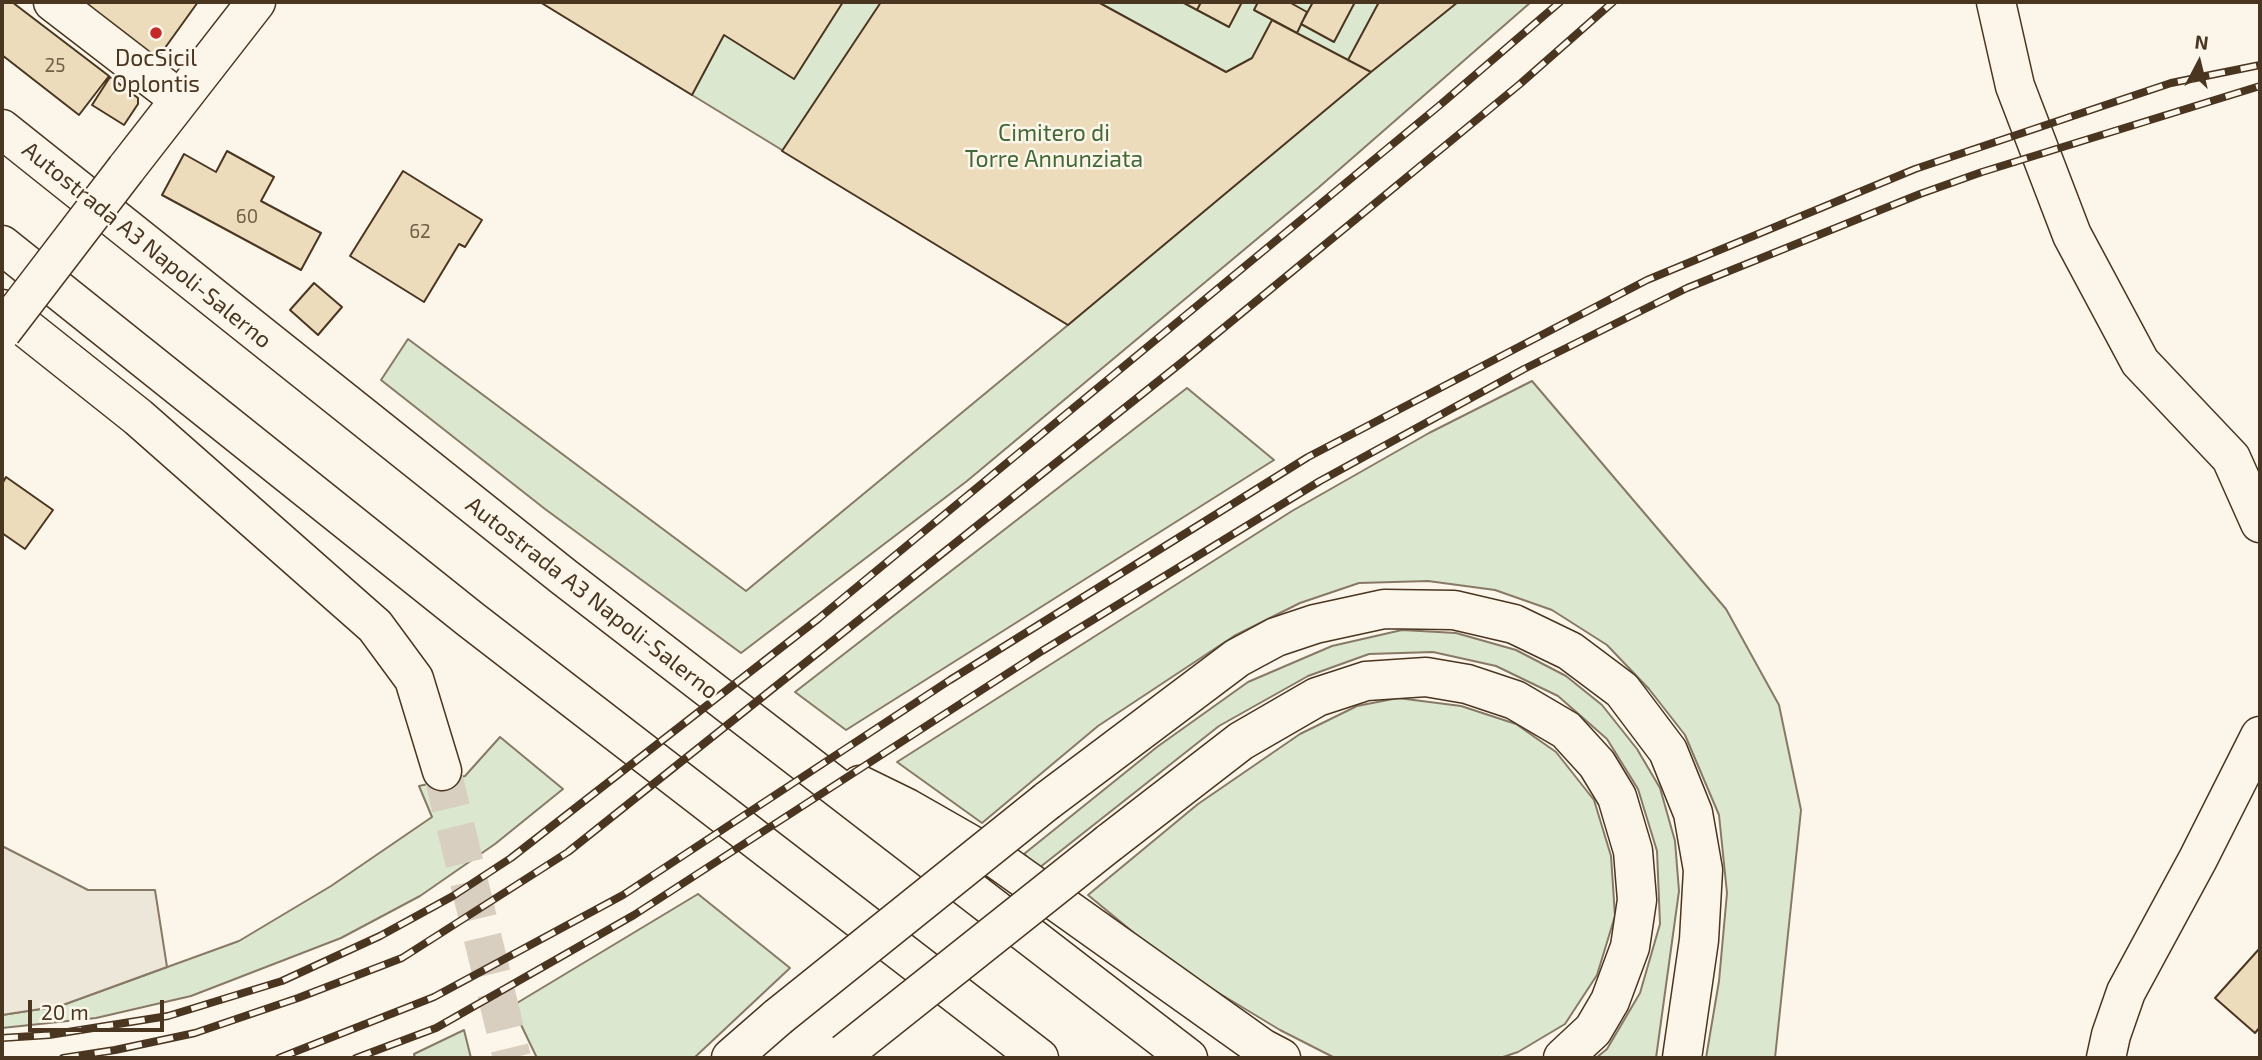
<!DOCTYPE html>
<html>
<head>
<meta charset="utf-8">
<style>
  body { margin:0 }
  #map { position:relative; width:2262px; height:1060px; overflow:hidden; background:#fbf6e9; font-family:"Exo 2",sans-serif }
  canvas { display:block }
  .frame { position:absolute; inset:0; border:4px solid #4a3520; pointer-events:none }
  .north { position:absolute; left:2164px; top:28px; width:70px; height:70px; -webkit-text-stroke:5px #fbf6e9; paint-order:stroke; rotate:7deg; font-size:19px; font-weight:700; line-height:28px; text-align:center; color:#4a3520 }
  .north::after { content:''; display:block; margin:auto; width:24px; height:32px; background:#4a3520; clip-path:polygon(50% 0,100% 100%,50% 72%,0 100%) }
  .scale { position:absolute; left:28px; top:1000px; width:136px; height:32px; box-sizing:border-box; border:4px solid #4a3520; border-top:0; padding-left:9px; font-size:21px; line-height:24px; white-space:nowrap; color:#4a3520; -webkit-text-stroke:5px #fbf6e9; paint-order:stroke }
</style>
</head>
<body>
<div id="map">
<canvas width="2262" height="1060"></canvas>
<div class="frame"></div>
<div class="north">N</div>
<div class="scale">20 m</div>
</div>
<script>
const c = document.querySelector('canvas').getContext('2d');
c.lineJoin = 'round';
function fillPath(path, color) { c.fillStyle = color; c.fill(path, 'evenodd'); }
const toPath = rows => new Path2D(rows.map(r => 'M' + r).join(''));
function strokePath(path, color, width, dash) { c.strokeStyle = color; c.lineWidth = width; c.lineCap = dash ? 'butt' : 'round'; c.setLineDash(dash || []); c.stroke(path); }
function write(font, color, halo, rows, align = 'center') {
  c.font = font + ' "Exo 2",sans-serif'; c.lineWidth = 5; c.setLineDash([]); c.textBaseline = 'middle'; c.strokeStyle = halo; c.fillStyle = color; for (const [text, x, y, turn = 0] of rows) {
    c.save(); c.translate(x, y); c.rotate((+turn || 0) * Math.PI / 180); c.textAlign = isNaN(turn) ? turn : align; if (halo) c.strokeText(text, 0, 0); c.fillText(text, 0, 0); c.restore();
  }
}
const green = toPath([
  [540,2,1531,2,1318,188,967,481,741,653,545,509,381,380,408,339,746,591,1068,325,540,2],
  [1532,381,1726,609,1779,705,1801,810,1775,1058,1706,1058,1719,981,1727,893,1719,815,1685,735,1649,689,1607,645,1552,610,1495,590,1428,581,1359,583,1300,603,1234,636,1098,726,982,823,897,762,1292,511,1429,433,1532,381],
  [1187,388,1274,460,846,730,795,692,1187,388],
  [1402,630,1456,633,1516,650,1566,676,1602,705,1637,749,1660,788,1675,841,1679,891,1656,1058,1596,1058,1607,1049,1640,993,1660,924,1657,851,1638,789,1607,739,1558,696,1496,666,1433,652,1369,654,1308,676,1219,726,1039,868,1024,854,1157,747,1248,682,1332,646,1402,630],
  [1398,698,1461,706,1516,724,1556,752,1594,800,1611,856,1615,916,1597,975,1565,1024,1518,1052,1500,1058,1335,1058,1280,1030,1174,966,1088,895,1198,804,1300,734,1357,706,1398,698],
  [500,737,563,789,495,844,420,896,341,938,191,996,96,1018,2,1028,2,1015,60,1006,239,941,331,886,432,817,419,786,465,776,500,737],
  [698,894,790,968,694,1058,537,1058,512,1006,698,894],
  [464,1030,471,1058,415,1058,414,1054,464,1030]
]);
const parking = toPath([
  [2,846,88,890,155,890,167,967,60,1006,2,1015,2,846]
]);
const building = toPath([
  [2,2,12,2,109,76,79,115,2,55,2,2],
  [80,2,198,2,157,59,80,2],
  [540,2,843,2,794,79,724,35,692,95,540,2],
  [881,2,1098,2,1226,72,1252,58,1272,20,1371,72,1068,325,782,151,881,2],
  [1182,2,1201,2,1197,10,1182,2],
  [1201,2,1242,2,1229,27,1197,10,1201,2],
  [1258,2,1289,2,1307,12,1297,33,1254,10,1258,2],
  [1313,2,1355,2,1334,42,1301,24,1313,2],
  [1379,2,1458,2,1371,72,1348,60,1379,2],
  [110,77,138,98,138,104,124,125,92,105,110,77],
  [227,151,274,177,261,201,321,233,301,270,162,195,184,154,216,172,227,151],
  [403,171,482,220,465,247,459,244,424,302,350,256,403,171],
  [314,283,342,307,318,335,290,310,314,283],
  [6,477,53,510,25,549,2,533,2,484,6,477],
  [2260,948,2260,1027,2255,1033,2215,998,2260,948]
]);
const motorwayTunnel = toPath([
  [442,771,512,1058]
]);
const minor = toPath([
  [53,2,179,99],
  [1996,2,2015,86,2072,235,2140,362,2231,458,2260,523],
  [2106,1058,2111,1035,2126,992,2198,859,2260,736]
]);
const tertiary = toPath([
  [126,169,256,2]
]);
const motorway = toPath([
  [2,129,564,577,1188,1058],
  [2,245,470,619,1039,1058],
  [2,309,138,417,375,626,414,679,442,771],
  [860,785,907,808,998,860,1262,1048,1281,1058],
  [1047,801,1237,658,1276,637,1315,624,1384,609,1454,610,1514,624,1570,651,1622,690,1668,751,1693,813,1703,870,1699,940,1682,1058],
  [1109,843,1241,741,1317,697,1366,681,1426,677,1467,684,1515,700,1566,730,1597,764,1617,797,1633,851,1637,900,1630,947,1610,1001,1593,1030,1563,1058],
  [731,1058,778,1017]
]);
const rail = toPath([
  [2,1038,49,1035,168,1016,282,981,380,936,453,896,511,858,818,619,1440,105,1560,2],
  [63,1058,115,1050,195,1033,298,998,402,958,568,852,1181,363,1520,84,1613,2],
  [279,1058,434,997,623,895,950,680,1308,457,1647,280,1915,169,2171,83,2260,65],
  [356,1058,436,1028,634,915,1042,651,1320,481,1524,369,1687,288,1920,194,1982,172,2260,86]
]);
const tertiaryBridge = toPath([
  [2,331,126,169]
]);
const motorwayBridge = toPath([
  [778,1017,1047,801],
  [845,1053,1109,843]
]);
const markers = [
  [156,33,7,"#c62828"]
];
const numberNames = [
  ["25",55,66],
  ["60",247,217],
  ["62",420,232]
];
const poiNames = [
  ["DocSicil",156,58],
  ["Oplontis",156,84]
];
const parkNames = [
  ["Cimitero di",1054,133],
  ["Torre Annunziata",1054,159]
];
const streetNames = [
  ["Autostrada A3 Napoli-Salerno",147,245,39],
  ["Autostrada A3 Napoli-Salerno",592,598,38]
];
fillPath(green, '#dce7d0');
strokePath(green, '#887966', 2);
fillPath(parking, '#ede7d9');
strokePath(parking, '#887966', 2);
fillPath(building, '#ecdcbc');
strokePath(building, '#4a3520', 2);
strokePath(motorwayTunnel, '#d8cfc1', 38, [38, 19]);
strokePath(minor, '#4a3520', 41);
strokePath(tertiary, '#4a3520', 41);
strokePath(motorway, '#4a3520', 41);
strokePath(minor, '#fbf6e9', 38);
strokePath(tertiary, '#fbf6e9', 38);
strokePath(motorway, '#fbf6e9', 38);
strokePath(rail, '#4a3520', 8);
strokePath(rail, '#fbf6e9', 5, [16]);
strokePath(tertiaryBridge, '#4a3520', 41, []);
strokePath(motorwayBridge, '#4a3520', 41, []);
strokePath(tertiaryBridge, '#fbf6e9', 38);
strokePath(motorwayBridge, '#fbf6e9', 38);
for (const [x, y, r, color] of markers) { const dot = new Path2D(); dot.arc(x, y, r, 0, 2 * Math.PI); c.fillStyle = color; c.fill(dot); strokePath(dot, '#fbf6e9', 2.5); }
write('19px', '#725f47', null, numberNames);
write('23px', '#4a3520', '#fbf6e9', poiNames);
write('23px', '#436837', '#fbf6e9', parkNames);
write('23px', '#4a3520', '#fbf6e9', streetNames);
</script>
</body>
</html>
